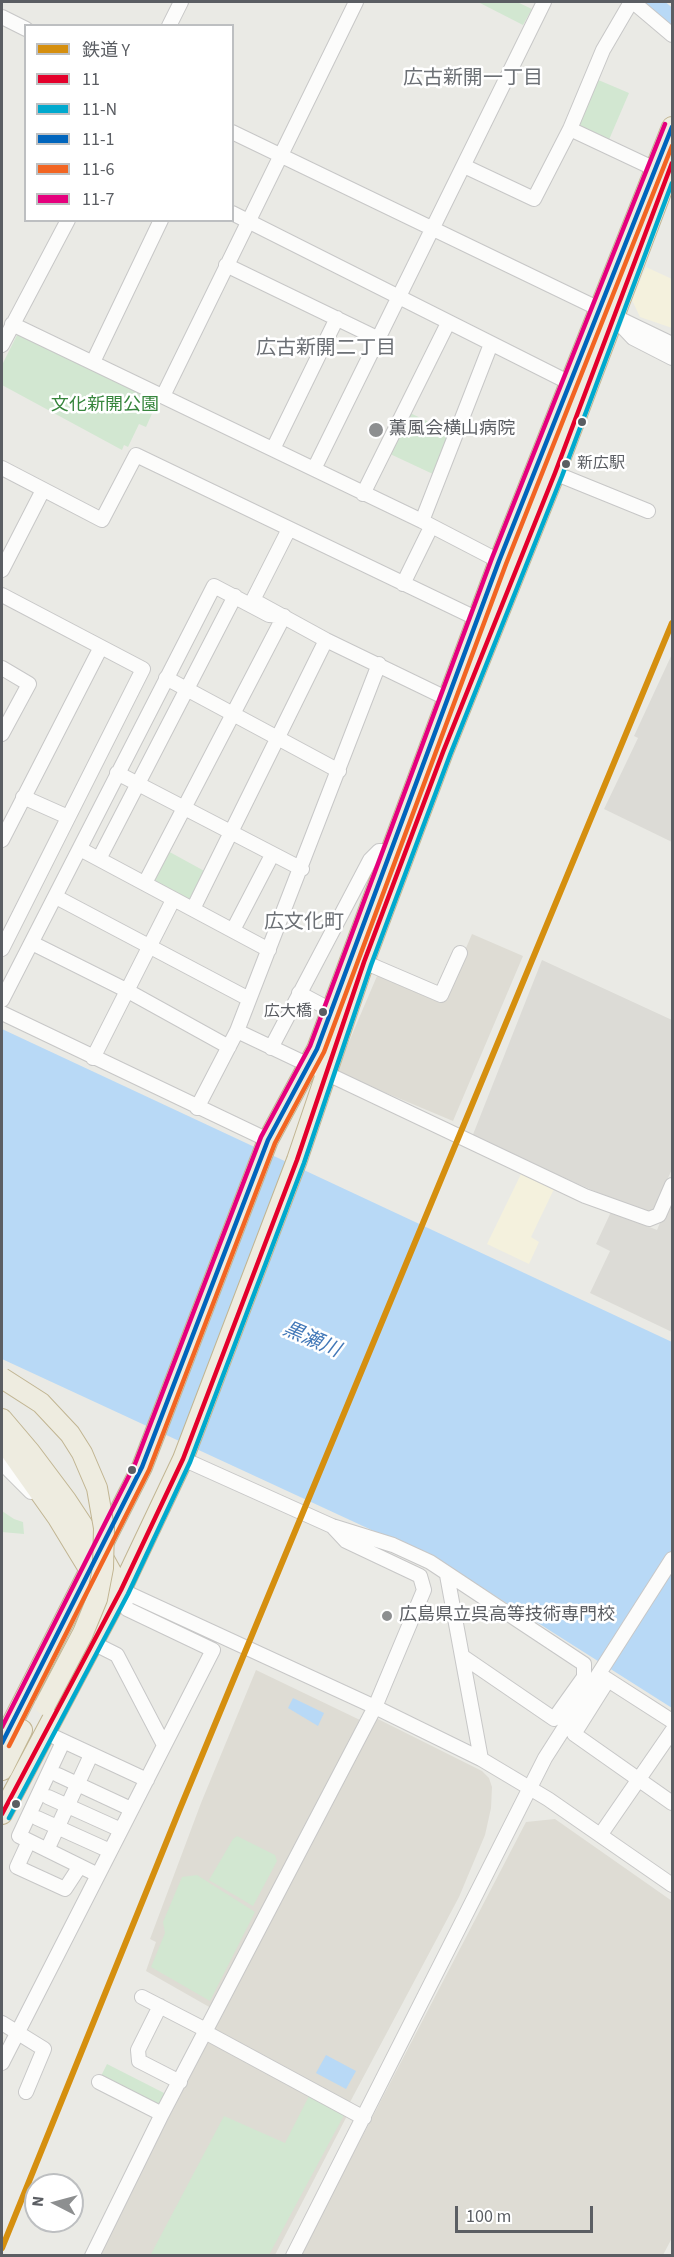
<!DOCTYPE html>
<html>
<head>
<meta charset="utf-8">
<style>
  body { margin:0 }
  #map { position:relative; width:674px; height:2257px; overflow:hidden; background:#eaeae5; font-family:"Source Sans 3","Noto Sans JP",sans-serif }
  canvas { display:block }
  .frame { position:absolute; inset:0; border:3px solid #5b5e63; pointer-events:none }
  .legend { position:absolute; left:24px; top:24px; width:210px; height:198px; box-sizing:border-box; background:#fff; border:2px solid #bdbfc1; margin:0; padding:8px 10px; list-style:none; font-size:18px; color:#5b5e63 }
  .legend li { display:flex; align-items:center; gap:12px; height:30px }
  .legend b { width:30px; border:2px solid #bdbfc1 }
  .north { position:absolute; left:24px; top:2173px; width:60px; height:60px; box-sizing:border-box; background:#fff; border:2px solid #bdbfc1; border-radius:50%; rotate:276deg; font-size:16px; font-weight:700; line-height:24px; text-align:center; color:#5b5e63 }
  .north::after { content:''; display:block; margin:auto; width:21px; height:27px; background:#8d8f90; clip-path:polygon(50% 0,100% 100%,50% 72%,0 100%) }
  .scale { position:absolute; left:455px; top:2206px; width:138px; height:27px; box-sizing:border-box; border:3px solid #5b5e63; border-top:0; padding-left:8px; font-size:18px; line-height:21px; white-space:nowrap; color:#5b5e63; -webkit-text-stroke:4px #fff; paint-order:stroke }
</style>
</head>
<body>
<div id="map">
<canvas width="674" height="2257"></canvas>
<div class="frame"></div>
<ul class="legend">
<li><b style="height:8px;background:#d58f0f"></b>鉄道 Y</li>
<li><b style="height:8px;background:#e4002b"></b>11</li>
<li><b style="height:8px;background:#00a9ce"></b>11-N</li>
<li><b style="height:8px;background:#0065bd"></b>11-1</li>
<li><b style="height:8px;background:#f26522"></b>11-6</li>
<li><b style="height:8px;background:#e5007d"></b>11-7</li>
</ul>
<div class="north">N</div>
<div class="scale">100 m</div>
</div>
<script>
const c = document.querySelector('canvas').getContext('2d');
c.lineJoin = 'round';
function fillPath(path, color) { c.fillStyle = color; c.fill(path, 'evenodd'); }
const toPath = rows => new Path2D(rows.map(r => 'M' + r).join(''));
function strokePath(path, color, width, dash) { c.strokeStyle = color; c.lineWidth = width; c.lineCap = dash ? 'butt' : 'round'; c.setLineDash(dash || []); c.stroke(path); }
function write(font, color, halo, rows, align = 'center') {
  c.font = font + ' "Source Sans 3","Noto Sans JP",sans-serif'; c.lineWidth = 5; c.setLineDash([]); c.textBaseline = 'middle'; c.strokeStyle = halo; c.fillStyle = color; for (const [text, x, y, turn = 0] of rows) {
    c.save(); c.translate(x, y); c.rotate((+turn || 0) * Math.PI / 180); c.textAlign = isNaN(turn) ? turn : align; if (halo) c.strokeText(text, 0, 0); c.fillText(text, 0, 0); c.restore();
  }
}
const commercial = toPath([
  [646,267,672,279,672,328,640,317,632,300],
  [522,1172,555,1187,531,1237,539,1242,529,1264,487,1244]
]);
const industrial = toPath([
  [672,654,672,842,604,809,638,738,634,736],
  [542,960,672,1020,672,1169,654,1210,646,1214,472,1137],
  [672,1194,672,1332,590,1293,610,1251,596,1244,611,1212,657,1230]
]);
const education = toPath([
  [472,934,523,956,453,1121,336,1072,380,969,445,997],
  [256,1670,360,1720,211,2008,146,1971,156,1942,150,1939,201,1803],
  [374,1717,482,1771,489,1778,492,1787,491,1808,485,1835,459,1897,349,2104,214,2030],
  [555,1819,672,1901,672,2238,663,2255,300,2256,526,1822],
  [210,2038,349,2112,275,2255,97,2256]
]);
const green = toPath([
  [478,2,517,2,532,9,523,25],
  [596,79,629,93,608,142,575,127],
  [18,333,159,398,146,427,139,424,128,447,124,445,122,450,2,385,2,365],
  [408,412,452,433,435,475,388,453],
  [166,850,208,873,193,902,152,884],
  [2,1511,14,1519,23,1522,24,1534,2,1532],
  [237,1836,275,1855,277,1861,253,1906,209,1880,233,1839],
  [197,1875,255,1912,210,2001,151,1967,165,1933,163,1922,182,1877],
  [107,2064,166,2094,160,2106,100,2078],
  [309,2096,344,2115,269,2255,150,2256,224,2116,285,2143]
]);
const water = toPath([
  [2,1029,672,1342,672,1708,445,1564,2,1359],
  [293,1698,324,1713,318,1726,288,1708],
  [326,2055,356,2071,346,2089,316,2073]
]);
const river = toPath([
  [653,2,672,18]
]);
const minor = toPath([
  [633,2,672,35],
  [2,17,26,29],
  [169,26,181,2],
  [570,129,655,169],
  [232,132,672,344],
  [464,166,534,199,570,129,603,50,631,2],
  [232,213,570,383],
  [226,265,379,339],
  [616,320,633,338,672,358],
  [12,324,422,521,499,561],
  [2,345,68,220],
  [93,362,161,220],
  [163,396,356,2],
  [273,449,337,318],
  [2,468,102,520,136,455,484,622],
  [314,469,544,2],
  [547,470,648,511],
  [363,494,448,323],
  [422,521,491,344],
  [289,529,253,600,326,640,448,699],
  [2,570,43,490],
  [403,584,431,527],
  [2,595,143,669,2,949],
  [2,668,29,684,2,734],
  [166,678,339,771],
  [117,773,302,869],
  [23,797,68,817],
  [2,840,101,647],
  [80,849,269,950],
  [99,859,235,596],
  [145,883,284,616],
  [56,897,249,999],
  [193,909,326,640],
  [233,930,272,855],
  [32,943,126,990,229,1047],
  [364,962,441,995,460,953],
  [299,993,331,1010],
  [2,1000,214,586,269,615,284,616],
  [2,1013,268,1140],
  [237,1031,585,1196,649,1219,659,1215,672,1185],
  [271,1048,370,860,379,851,391,851],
  [93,1058,173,900],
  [197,1108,237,1031,379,664],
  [183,1459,332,1526,393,1545,430,1562,584,1664,584,1677,554,1719,462,1656],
  [2,1463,31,1492],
  [447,1575,481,1759],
  [121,1590,375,1707,481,1759,548,1799,672,1885],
  [93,1643,117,1655,164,1745],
  [605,1678,672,1721],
  [608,1680,574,1734,672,1803],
  [46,1733,147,1780],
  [63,1742,19,1836,98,1875],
  [58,1775,131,1809],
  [48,1797,121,1830],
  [37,1818,110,1851],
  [601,1834,672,1731],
  [29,1841,17,1867,65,1889,80,1866],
  [47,1850,91,1755],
  [142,1997,206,2030],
  [160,2006,138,2050,139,2061,180,2082],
  [2,2023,44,2049,26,2092],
  [205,2032,364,2118],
  [2,2063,213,1650,127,1609,121,1590],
  [99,2082,162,2114],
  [92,2256,162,2114,375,1707,424,1590,420,1576,346,1541,332,1526],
  [293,2256,545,1758,672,1559]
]);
const highway = toPath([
  [2,1419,30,1452,66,1500,99,1550,121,1590],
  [2,1439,58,1518,89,1569,96,1573],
  [2,1743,142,1467,268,1140,317,1049,499,561,672,127],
  [2,1770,22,1730],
  [2,1814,121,1590,183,1459,297,1160,364,962,443,752,555,473,672,163]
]);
const highwayBridge = toPath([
  [2,1378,41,1403,70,1434,82,1453,97,1488,104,1528,103,1568,97,1599,83,1633,45,1705]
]);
const bus1 = toPath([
  [2,1814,121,1590,183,1459,297,1160,364,962,443,752,555,473,672,163]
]);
const bus2 = toPath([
  [9,1818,128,1594,190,1462,304,1163,371,965,450,755,562,476,672,183]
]);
const bus3 = toPath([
  [2,1743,142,1467,268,1140,317,1049,499,561,672,127]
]);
const bus4 = toPath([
  [9,1746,149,1470,275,1143,324,1052,506,564,672,146]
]);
const bus5 = toPath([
  [2,1727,135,1464,261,1137,310,1046,492,558,665,124]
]);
const rail1 = toPath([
  [2,2248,179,1811,672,623]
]);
const markers = [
  [582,422,5,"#5b5e63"],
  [376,430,8,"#8d8f90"],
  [566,464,5,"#5b5e63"],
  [323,1012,5,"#5b5e63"],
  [132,1470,5,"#5b5e63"],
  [387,1616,6,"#8d8f90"],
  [16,1804,5,"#5b5e63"]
];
const busNames = [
  ["新広駅",577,464],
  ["広大橋",312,1012,"right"]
];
const parkNames = [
  ["文化新開公園",105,406]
];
const poiNames = [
  ["薫風会横山病院",389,430],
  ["広島県立呉高等技術専門校",399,1616]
];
const neighbourhoodNames = [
  ["広古新開一丁目",473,80],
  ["広古新開二丁目",326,350],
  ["広文化町",304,924]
];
const waterNames = [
  ["黒瀬川",311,1341,23]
];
fillPath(commercial, '#f4f1dd');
fillPath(industrial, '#dcdbd6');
fillPath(education, '#dedcd4');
fillPath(green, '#d2e7d1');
fillPath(water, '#b8d9f6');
strokePath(river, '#b8d9f6', 16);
strokePath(minor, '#c7c7c7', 16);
strokePath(highway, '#c1b592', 22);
strokePath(minor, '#fcfcfb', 14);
strokePath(highway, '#eeece0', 20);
strokePath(highwayBridge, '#c1b592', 22, []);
strokePath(highwayBridge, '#eeece0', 20);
strokePath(bus1, '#e4002b', 4.5);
strokePath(bus2, '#00a9ce', 4.5);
strokePath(bus3, '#0065bd', 4.5);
strokePath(bus4, '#f26522', 4.5);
strokePath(bus5, '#e5007d', 4.5);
strokePath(rail1, '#d58f0f', 6);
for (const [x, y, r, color] of markers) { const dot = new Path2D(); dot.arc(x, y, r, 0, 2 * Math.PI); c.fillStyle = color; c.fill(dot); strokePath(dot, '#fff', 2); }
write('16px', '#5b5e63', '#fff', busNames, 'left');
write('18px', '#37863d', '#fff', parkNames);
write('18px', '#5b5e63', '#fff', poiNames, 'left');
write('20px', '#6c7075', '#fff', neighbourhoodNames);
write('italic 20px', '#4278b8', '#fff', waterNames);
</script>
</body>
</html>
